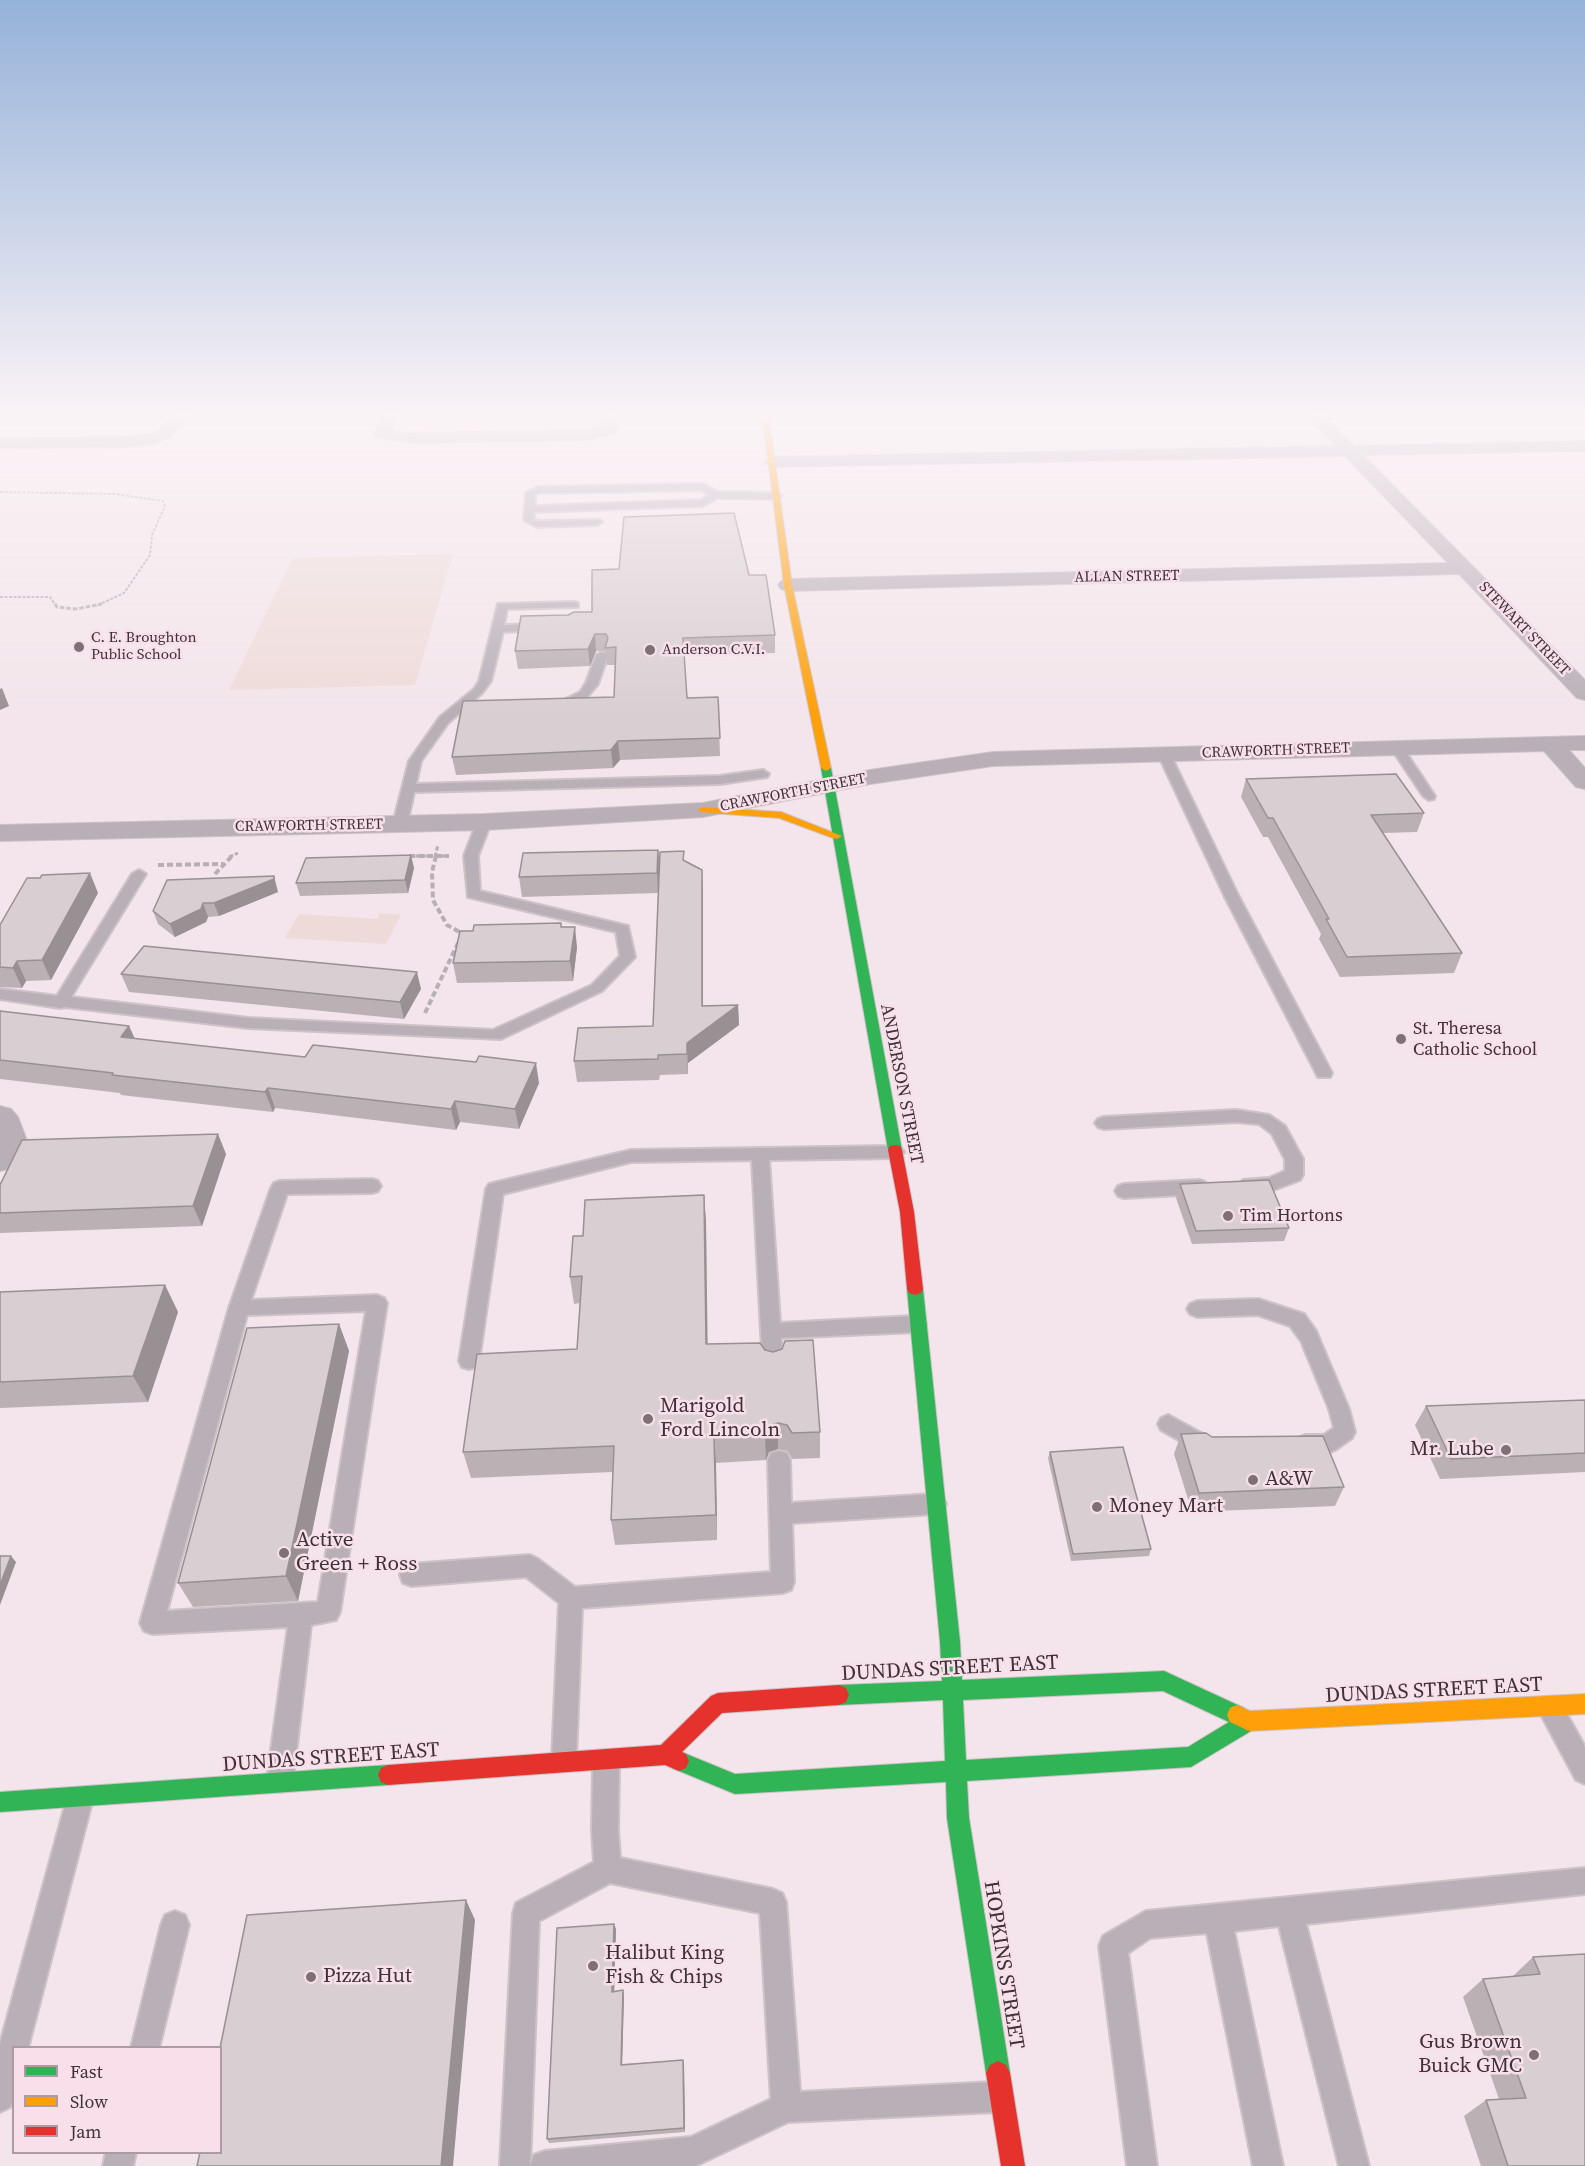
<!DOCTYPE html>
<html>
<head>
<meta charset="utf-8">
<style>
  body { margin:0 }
  #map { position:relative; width:1585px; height:2166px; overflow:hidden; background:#f3e5eb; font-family:"Source Serif 4",serif }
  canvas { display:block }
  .legend { position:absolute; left:12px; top:2046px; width:210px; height:108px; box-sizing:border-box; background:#f9dfea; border:2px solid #ae9aa2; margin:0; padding:8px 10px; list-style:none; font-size:18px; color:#3d3337 }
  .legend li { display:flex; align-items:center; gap:12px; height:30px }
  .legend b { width:30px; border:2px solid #ae9aa2 }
</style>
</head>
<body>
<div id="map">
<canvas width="1585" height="2166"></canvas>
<ul class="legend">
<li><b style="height:8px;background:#30b455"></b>Fast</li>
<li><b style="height:8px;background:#ff9f0a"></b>Slow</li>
<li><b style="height:8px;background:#e5322d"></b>Jam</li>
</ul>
</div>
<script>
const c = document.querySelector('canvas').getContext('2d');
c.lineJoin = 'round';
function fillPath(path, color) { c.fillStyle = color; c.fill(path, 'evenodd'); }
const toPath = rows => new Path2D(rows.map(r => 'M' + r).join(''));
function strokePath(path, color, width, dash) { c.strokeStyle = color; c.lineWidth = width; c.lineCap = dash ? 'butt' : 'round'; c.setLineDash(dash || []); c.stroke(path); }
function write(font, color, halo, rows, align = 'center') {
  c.font = font + ' "Source Serif 4",serif'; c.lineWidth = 5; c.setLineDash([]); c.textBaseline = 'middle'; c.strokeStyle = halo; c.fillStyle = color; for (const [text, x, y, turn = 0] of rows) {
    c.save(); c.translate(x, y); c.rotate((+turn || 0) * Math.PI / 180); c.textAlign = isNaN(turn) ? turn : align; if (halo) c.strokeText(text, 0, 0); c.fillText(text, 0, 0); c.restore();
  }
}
const green = toPath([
  [453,554,415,685,229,690,293,558],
  [380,913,401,915,386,944,285,938,299,914,377,919]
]);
const pathFar2 = toPath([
  [0,492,115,494,163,501,165,506,152,535,150,555,124,593,96,606],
  [0,597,50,597,56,606]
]);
const pathFar1 = toPath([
  [55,604,57,607,76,609,102,604],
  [409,856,449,856],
  [229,857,238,853],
  [435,857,438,845]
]);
const path = toPath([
  [409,856,449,856],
  [436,856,432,872,433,900,447,925,463,934],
  [158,865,223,864],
  [215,874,232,856],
  [425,1013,458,943]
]);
const lane = toPath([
  [703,484,717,492,776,493,781,496,776,499,717,498,703,506,534,512,534,519,539,521,600,520,602,522,597,525,537,527,524,520,526,493,538,487,703,484],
  [701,490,709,495,701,500,535,506,535,494,539,493,701,490],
  [574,602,578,603,578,607,507,609,504,625,540,624,545,627,540,630,503,632,491,681,482,693,448,723,421,761,416,784,720,776,763,770,769,774,767,777,720,784,414,792,407,824,400,828,395,827,393,824,409,761,440,717,474,689,479,681,498,604,574,602],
  [602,652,608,655,598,684,588,696,562,709,554,709,554,705,580,692,586,683,596,655,602,652],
  [1397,744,1401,745,1435,796,1434,799,1429,800,1423,796,1391,748,1397,744],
  [1164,750,1170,754,1239,897,1332,1073,1330,1077,1318,1077,1316,1073,1225,897,1158,754,1164,750],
  [484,818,491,822,478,856,480,891,628,926,635,957,602,991,501,1039,248,1028,65,1007,60,1008,0,999,0,989,57,996,132,874,139,870,146,874,71,997,248,1018,493,1030,592,985,620,956,616,932,468,897,464,856,477,822,484,818],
  [1236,1110,1269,1115,1285,1126,1303,1159,1303,1175,1300,1180,1271,1191,1243,1190,1240,1185,1243,1180,1269,1178,1285,1171,1285,1159,1272,1134,1259,1124,1236,1122,1104,1129,1098,1127,1095,1123,1098,1119,1104,1117,1236,1110],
  [895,1146,901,1148,904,1152,901,1156,895,1158,769,1160,780,1323,916,1316,923,1318,926,1324,923,1330,916,1332,781,1338,783,1368,780,1374,773,1376,766,1374,763,1368,752,1160,631,1162,503,1194,479,1361,476,1367,469,1369,462,1367,459,1361,486,1189,489,1184,631,1150,895,1146],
  [372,1179,378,1181,381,1186,378,1191,372,1193,287,1194,251,1300,377,1295,384,1298,387,1303,340,1612,336,1620,311,1625,293,1779,289,1788,280,1792,271,1788,267,1779,288,1627,152,1634,144,1631,140,1623,229,1308,271,1188,274,1183,280,1181,372,1179],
  [366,1311,318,1602,167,1611,247,1315,366,1311],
  [1199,1180,1205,1182,1208,1187,1205,1192,1199,1194,1124,1198,1118,1196,1115,1191,1118,1186,1124,1184,1199,1180],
  [1258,1299,1304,1314,1316,1331,1349,1409,1355,1432,1352,1438,1335,1450,1328,1453,1305,1453,1298,1450,1294,1444,1298,1438,1305,1435,1324,1435,1334,1428,1329,1409,1301,1341,1290,1326,1258,1315,1197,1317,1190,1314,1187,1309,1190,1304,1197,1301,1258,1299],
  [1168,1415,1212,1439,1216,1445,1212,1451,1205,1454,1198,1451,1161,1430,1158,1424,1161,1418,1168,1415],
  [779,1451,787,1453,790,1460,791,1503,935,1494,943,1497,946,1504,943,1511,935,1514,792,1523,794,1582,791,1590,783,1593,582,1608,576,1759,573,1768,564,1771,555,1768,552,1759,559,1603,526,1577,411,1586,403,1583,400,1575,403,1567,411,1564,530,1555,538,1559,575,1587,771,1572,768,1460,771,1453,779,1451],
  [1550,1697,1559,1700,1585,1747,1585,1784,1576,1780,1538,1709,1541,1700,1550,1697],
  [606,1751,615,1755,619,1764,618,1831,620,1858,773,1889,782,1893,786,1902,800,2092,995,2082,1005,2087,1010,2097,1005,2107,995,2112,788,2122,695,2166,500,2166,513,1913,516,1903,594,1862,592,1831,593,1764,597,1755,606,1751],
  [610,1883,760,1913,771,2099,691,2137,545,2151,534,2155,530,2166,539,1921,610,1883],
  [79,1789,88,1793,92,1802,28,2048,14,2048,14,2100,10,2107,0,2112,0,2044,66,1802,70,1793,79,1789],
  [1585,1868,1585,1894,1306,1924,1369,2166,1339,2166,1279,1926,1234,1931,1283,2166,1253,2166,1207,1933,1150,1938,1128,1953,1157,2166,1127,2166,1099,1946,1103,1936,1146,1911,1585,1868],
  [175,1911,185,1915,189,1925,159,2048,131,2048,161,1925,165,1915,175,1911],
  [106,2152,136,2152,133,2166,103,2166,106,2152]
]);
const street = toPath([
  [174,412,190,412,171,437,151,444,124,447,0,448,0,438,124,437,149,434,159,431,174,412],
  [384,412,399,412,391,431,411,433,588,430,601,427,602,412,616,412,617,430,615,433,588,440,411,443,376,437,374,434,384,412],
  [1304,412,1320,412,1354,446,1585,441,1585,451,1363,455,1585,680,1585,700,1577,698,1459,574,788,591,781,589,778,585,781,581,788,579,1448,563,1345,456,772,467,764,462,772,457,1336,446,1304,412],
  [1585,736,1585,750,1569,750,1585,768,1585,789,1576,787,1544,751,993,766,870,784,703,817,484,830,0,841,0,825,484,814,703,803,870,770,993,752,1585,736],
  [0,1106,11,1109,18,1117,26,1138,12,1168,0,1171,0,1106]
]);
const fast = toPath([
  [826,765,831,768,902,1150,900,1154,895,1155,890,1154,888,1150,821,768,826,765],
  [915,1283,921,1285,923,1289,960,1642,962,1680,1164,1671,1244,1708,1246,1712,1249,1711,1256,1714,1259,1721,1256,1728,1191,1767,967,1781,969,1818,1010,2073,1006,2081,998,2085,990,2081,986,2073,947,1818,946,1782,735,1794,672,1768,669,1761,672,1754,679,1751,735,1774,945,1761,943,1700,839,1705,832,1702,829,1695,832,1688,839,1685,942,1681,940,1642,907,1289,909,1285,915,1283],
  [1163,1691,1229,1722,1188,1747,966,1760,963,1700,1163,1691],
  [388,1765,395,1768,398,1775,395,1782,388,1785,0,1812,0,1792,388,1765]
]);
const slow = toPath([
  [762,412,768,412,792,585,831,768,826,771,821,768,784,585,762,412],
  [703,807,781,812,842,836,837,839,833,838,779,818,699,812,698,810,703,807],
  [1585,1694,1585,1714,1249,1731,1230,1722,1227,1715,1230,1708,1237,1705,1250,1711,1585,1694]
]);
const jam = toPath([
  [895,1145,900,1146,902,1150,914,1212,923,1289,921,1293,915,1295,909,1293,907,1289,900,1212,888,1150,890,1146,895,1145],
  [839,1685,846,1688,849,1695,846,1702,839,1705,722,1713,682,1752,686,1754,689,1761,686,1768,679,1771,665,1765,388,1785,381,1782,378,1775,381,1768,388,1765,661,1745,711,1696,718,1693,839,1685],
  [998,2061,1006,2065,1010,2073,1025,2166,1001,2166,986,2073,990,2065,998,2061]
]);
const wall = toPath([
  [749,575,775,635,775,653,684,655,687,698,718,697,720,756,620,760,613,768,456,775,452,757,614,697,615,665,607,665,605,651,596,651,590,666,518,669,515,651,568,615,592,612],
  [1246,779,1424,813,1417,832,1383,833,1462,953,1454,973,1340,977,1319,939,1321,934,1268,837,1263,837,1241,797],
  [684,861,703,890,703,1006,738,1005,739,1025,688,1063,688,1074,660,1075,659,1080,577,1082,574,1061,653,1026,658,893,522,897,519,877,659,866],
  [414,868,408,893,300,896,296,883],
  [278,892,219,916,208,917,206,922,175,937,158,924,153,911],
  [98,893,51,980,26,981,22,988,0,987,0,925],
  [562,927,577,947,573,981,457,983,453,963],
  [121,974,421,989,404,1019,129,992],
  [0,1011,129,1026,135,1039,539,1083,519,1129,460,1122,456,1130,275,1108,273,1112,121,1095,120,1093,0,1079],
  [226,1154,202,1226,0,1233,0,1185],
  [1180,1184,1289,1228,1284,1241,1192,1244,1176,1198],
  [704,1195,706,1222,707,1344,820,1432,820,1458,792,1459,788,1451,778,1449,769,1452,766,1460,716,1463,717,1540,615,1545,611,1520,613,1472,471,1478,463,1452,577,1349,580,1303,574,1304,570,1277,583,1236],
  [165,1285,178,1312,148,1402,0,1408,0,1292],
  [339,1324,349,1351,298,1601,193,1607,178,1583],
  [1585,1400,1585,1472,1440,1479,1415,1425,1426,1406],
  [1181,1434,1212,1437,1344,1487,1335,1506,1192,1512,1174,1454],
  [1050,1452,1151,1549,1149,1556,1071,1561,1048,1458],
  [616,1929,614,1991,623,1990,624,1995,622,2064,683,2060,684,2064,685,2132,549,2143,547,2139],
  [1585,1954,1585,2166,1481,2166,1464,2116,1486,2100,1499,2099,1463,1997,1483,1979,1512,1977,1533,1957]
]);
const shadedWall = toPath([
  [595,634,596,651,590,666,588,649],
  [2,688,9,706,0,710,0,689],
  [618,741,620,760,613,768,611,750],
  [658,850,660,869,658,893,657,873],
  [411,855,414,868,408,893,405,880],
  [702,870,703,890,703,1026,702,1006],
  [90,873,98,893,51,980,42,960],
  [274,876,278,892,219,916,214,903],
  [203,903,208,917,206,922,175,937,170,924],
  [575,927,577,947,573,981,570,961],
  [17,961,26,981,22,988,13,968],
  [417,972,421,989,404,1019,400,1002],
  [738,1005,739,1025,688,1063,688,1074,687,1043],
  [129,1026,138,1046,121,1037],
  [536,1063,539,1083,519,1129,515,1109],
  [268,1088,275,1108,273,1112,265,1092],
  [455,1101,460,1122,456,1130,451,1109],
  [218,1134,226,1154,202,1226,193,1206],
  [704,1195,706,1222,708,1371,706,1344],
  [165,1285,178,1312,148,1402,133,1376],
  [339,1324,349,1351,298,1601,286,1576],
  [778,1423,778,1449,769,1452,766,1460,765,1434,768,1426],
  [714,1437,716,1463,717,1540,716,1515],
  [11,1556,16,1562,0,1605,0,1585],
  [466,1900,475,1920,453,2166,441,2166],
  [614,1924,616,1929,614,1996,612,1992],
  [623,1990,624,1995,622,2069,621,2065],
  [683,2060,684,2064,685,2132,684,2128]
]);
const building = toPath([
  [734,513,749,575,766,575,775,635,683,638,687,698,718,697,720,738,618,741,611,750,452,757,463,701,614,697,616,647,605,648,608,638,606,634,595,634,588,649,515,651,521,616,568,615,574,612,592,612,592,570,619,569,624,517,734,513],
  [1396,774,1424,813,1371,815,1462,953,1347,957,1326,919,1329,919,1273,818,1268,818,1246,779,1396,774],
  [658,850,657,873,519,877,523,853,658,850],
  [684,851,683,860,702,870,702,1006,738,1005,687,1043,687,1054,658,1055,658,1059,574,1061,578,1028,653,1026,660,852,684,851],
  [411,855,405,880,296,883,306,858,411,855],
  [90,873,42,960,17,961,13,968,0,967,0,925,27,878,40,878,42,875,90,873],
  [274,876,274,879,214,903,203,903,201,909,170,924,153,911,167,880,274,876],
  [561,923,561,927,575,927,570,961,453,963,460,931,473,931,474,925,561,923],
  [144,946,417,972,400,1002,121,974,144,946],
  [0,1011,129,1026,121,1037,305,1057,313,1045,476,1062,479,1056,536,1063,515,1109,455,1101,451,1109,268,1088,265,1092,112,1075,113,1073,0,1060,0,1011],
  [218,1134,193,1206,0,1213,0,1185,22,1140,218,1134],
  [1269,1180,1289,1228,1196,1231,1180,1184,1269,1180],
  [704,1195,706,1344,760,1343,765,1350,773,1352,782,1349,785,1341,813,1340,820,1432,792,1433,787,1425,778,1423,768,1426,765,1434,714,1437,716,1515,611,1520,614,1446,463,1452,477,1354,577,1349,582,1276,570,1277,573,1236,583,1236,585,1200,704,1195],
  [165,1285,133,1376,0,1382,0,1292,165,1285],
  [339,1324,286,1576,178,1583,247,1328,339,1324],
  [1585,1400,1585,1453,1451,1459,1426,1406,1585,1400],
  [1206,1433,1212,1437,1323,1436,1344,1487,1199,1493,1181,1434,1206,1433],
  [1123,1447,1151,1549,1073,1554,1050,1452,1123,1447],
  [0,1556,11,1556,0,1585,0,1556],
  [466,1900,441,2166,197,2166,200,2152,220,2152,220,2048,247,1915,466,1900],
  [614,1924,612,1992,623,1990,621,2065,683,2060,684,2128,547,2139,557,1928,614,1924],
  [1585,1954,1585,2166,1508,2166,1486,2100,1526,2098,1483,1979,1540,1974,1533,1957,1585,1954]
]);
const markers = [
  [79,647,6,"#7d7176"],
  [650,650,6,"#7d7176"],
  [1401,1039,6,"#7d7176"],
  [1228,1216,6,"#7d7176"],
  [648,1419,6,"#7d7176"],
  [1506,1450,6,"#7d7176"],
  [1253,1480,6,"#7d7176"],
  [1097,1507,6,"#7d7176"],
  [284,1553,6,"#7d7176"],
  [593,1966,6,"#7d7176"],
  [311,1977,6,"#7d7176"],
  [1534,2055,6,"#7d7176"]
];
const farStreetnames = [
  ["ALLAN STREET",1127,577,-1],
  ["STEWART STREET",1524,629,46],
  ["CRAWFORTH STREET",1276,751,-2],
  ["CRAWFORTH STREET",793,793,-11],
  ["CRAWFORTH STREET",309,826,-1]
];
const farPoinames = [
  ["C. E. Broughton",91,638],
  ["Public School",91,655],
  ["Anderson C.V.I.",662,650]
];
const poiNames = [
  ["St. Theresa",1413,1029],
  ["Catholic School",1413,1050],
  ["Tim Hortons",1240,1216]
];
const streetNames = [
  ["ANDERSON STREET",901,1084,79]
];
const nearPoinames = [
  ["Marigold",660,1407],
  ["Ford Lincoln",660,1431],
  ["Mr. Lube",1494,1450,"right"],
  ["A&W",1265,1480],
  ["Money Mart",1109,1507],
  ["Active",296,1541],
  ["Green + Ross",296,1565],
  ["Halibut King",605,1954],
  ["Fish & Chips",605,1978],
  ["Pizza Hut",323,1977],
  ["Gus Brown",1522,2043,"right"],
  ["Buick GMC",1522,2067,"right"]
];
const nearStreetnames = [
  ["DUNDAS STREET EAST",950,1669,-3],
  ["DUNDAS STREET EAST",1434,1691,-3],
  ["DUNDAS STREET EAST",331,1758,-4],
  ["HOPKINS STREET",1003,1965,81]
];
fillPath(green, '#eedbd9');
strokePath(lane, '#cec2c7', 4);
strokePath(street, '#cec2c7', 2);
strokePath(fast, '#cec2c7', 2);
strokePath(slow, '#cec2c7', 2);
strokePath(jam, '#cec2c7', 2);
strokePath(pathFar2, '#b8afb5', 2, [3, 1.5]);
strokePath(pathFar1, '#b8afb5', 3, [4.5, 2]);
strokePath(path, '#b8afb5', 4, [6, 3]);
fillPath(lane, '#b8afb7');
fillPath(street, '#b8afb7');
fillPath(fast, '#30b455');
fillPath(slow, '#ff9f0a');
fillPath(jam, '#e5322d');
fillPath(wall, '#bbb1b4');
fillPath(shadedWall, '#989092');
fillPath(building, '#d9ced1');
strokePath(building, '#989092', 1.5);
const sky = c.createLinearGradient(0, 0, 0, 715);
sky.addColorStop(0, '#95b2d9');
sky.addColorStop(0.58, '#faf3f6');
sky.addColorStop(1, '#faf3f600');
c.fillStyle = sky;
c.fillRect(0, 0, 1585, 715);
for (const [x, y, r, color] of markers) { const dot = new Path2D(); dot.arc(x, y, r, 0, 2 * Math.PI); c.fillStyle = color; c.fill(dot); strokePath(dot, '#f9dfea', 2); }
write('15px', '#3d3337', '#f9dfea', farStreetnames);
write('15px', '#3d3337', '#f9dfea', farPoinames, 'left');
write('18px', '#3d3337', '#f9dfea', poiNames, 'left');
write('18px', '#3d3337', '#f9dfea', streetNames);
write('21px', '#3d3337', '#f9dfea', nearPoinames, 'left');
write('21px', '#3d3337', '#f9dfea', nearStreetnames);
</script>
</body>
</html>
